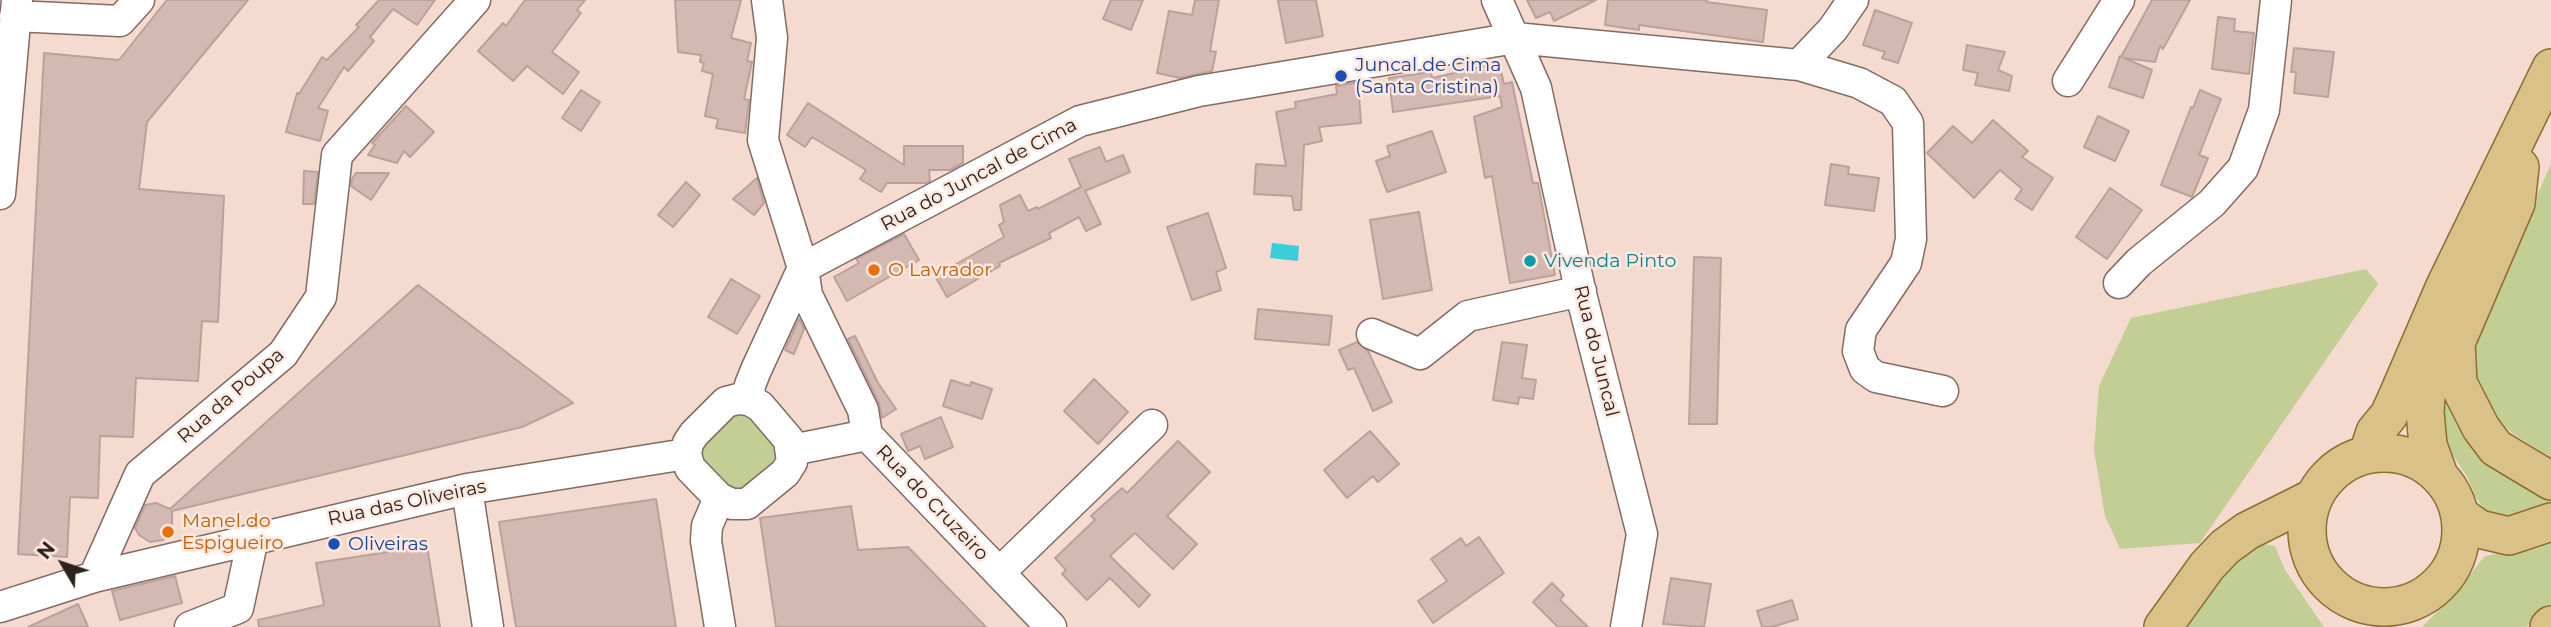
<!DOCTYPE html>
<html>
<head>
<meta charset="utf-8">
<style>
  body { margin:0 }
  #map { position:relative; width:2551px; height:627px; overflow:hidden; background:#f5dad0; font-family:Montserrat,sans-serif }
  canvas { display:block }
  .north { position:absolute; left:28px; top:529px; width:70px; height:70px; -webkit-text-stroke:5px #fee8e0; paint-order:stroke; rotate:309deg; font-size:19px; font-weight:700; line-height:28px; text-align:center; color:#2c221e }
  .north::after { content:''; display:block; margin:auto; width:24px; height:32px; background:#2c221e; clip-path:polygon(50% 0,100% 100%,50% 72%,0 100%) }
</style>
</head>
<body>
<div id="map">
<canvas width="2551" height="627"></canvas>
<div class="north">N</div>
</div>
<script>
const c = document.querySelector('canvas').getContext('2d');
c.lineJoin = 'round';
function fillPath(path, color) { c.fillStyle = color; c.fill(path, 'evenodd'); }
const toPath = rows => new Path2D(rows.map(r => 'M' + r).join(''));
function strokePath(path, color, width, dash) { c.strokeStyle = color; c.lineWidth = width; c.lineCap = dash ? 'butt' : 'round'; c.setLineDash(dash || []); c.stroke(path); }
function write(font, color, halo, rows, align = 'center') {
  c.font = font + ' Montserrat,sans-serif'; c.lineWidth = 5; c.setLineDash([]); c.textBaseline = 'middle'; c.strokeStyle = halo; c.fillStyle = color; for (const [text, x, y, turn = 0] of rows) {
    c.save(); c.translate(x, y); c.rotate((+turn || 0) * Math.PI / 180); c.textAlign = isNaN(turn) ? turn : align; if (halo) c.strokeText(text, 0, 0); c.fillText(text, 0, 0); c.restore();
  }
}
const green = toPath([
  [2551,164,2551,458,2512,433,2491,412,2473,377,2473,335,2497,286],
  [2366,269,2378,284,2200,543,2120,549,2105,516,2094,450,2099,386,2131,318],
  [2441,375,2551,494,2551,505,2532,514,2497,518,2484,509,2475,496,2468,478,2440,436],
  [731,411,746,411,779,445,781,459,743,493,734,493,700,462,699,447],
  [2551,536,2551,608,2526,627,2422,627,2452,597,2485,556,2531,547],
  [2257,543,2275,546,2285,570,2324,627,2171,627,2209,574]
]);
const water = toPath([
  [1272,243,1299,246,1298,261,1270,258]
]);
const building = toPath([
  [167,0,248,0,147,122,139,189,224,196,218,322,202,321,198,381,136,378,133,437,100,436,98,498,70,497,67,557,18,554,44,53,119,60,167,0],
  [379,0,435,0,417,25,393,9,370,37,374,41,348,71,344,67,318,108,328,111,320,141,286,132,297,93,299,94,322,57,327,60,359,27,356,25,379,0],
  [525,0,585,0,577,10,581,13,552,52,579,72,563,94,527,66,513,81,478,51,503,23,506,26,525,0],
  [675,0,741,0,731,38,751,43,747,61,752,62,744,99,749,100,745,133,716,128,718,119,705,116,713,74,702,71,704,63,700,62,701,55,678,52,675,0],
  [1111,0,1143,0,1131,30,1103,19,1111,0],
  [1195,0,1219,0,1210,51,1216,52,1212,71,1180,78,1157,73,1169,11,1192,15,1195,0],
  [1278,0,1316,0,1323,36,1286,43,1278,0],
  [1527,0,1596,0,1554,21,1550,12,1536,18,1527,0],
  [1608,0,1707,0,1707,2,1767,10,1763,42,1639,25,1639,30,1605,25,1608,0],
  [2152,0,2190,0,2163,49,2160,46,2155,62,2124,58,2152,70,2143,98,2109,87,2120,56,2121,57,2152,0],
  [1875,10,1912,23,1898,63,1882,58,1885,52,1863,45,1875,10],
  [2218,17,2235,19,2234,31,2254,33,2249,74,2212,69,2218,17],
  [1967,45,2005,52,1998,70,2012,76,2009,91,1975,85,1978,73,1963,70,1967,45],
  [2294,48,2334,52,2328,97,2294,93,2296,72,2291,72,2294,48],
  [1499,63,1504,84,1512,82,1533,183,1538,183,1555,275,1510,283,1492,176,1485,178,1474,117,1502,107,1500,96,1393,112,1389,78,1431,72,1432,78,1499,63],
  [1358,82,1361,123,1319,127,1322,141,1304,145,1301,210,1294,210,1292,196,1254,194,1256,164,1286,166,1276,112,1296,108,1295,102,1337,94,1336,86,1358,82],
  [581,90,600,102,581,131,562,118,581,90],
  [2200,90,2221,99,2199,155,2208,158,2192,197,2161,185,2191,107,2193,108,2200,90],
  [808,103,904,165,904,146,963,146,963,163,950,170,929,170,930,181,926,183,887,183,881,192,860,179,866,170,812,137,805,147,787,135,808,103],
  [406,106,434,132,410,157,404,151,397,163,368,155,375,145,372,143,406,106],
  [2098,116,2129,131,2115,161,2084,147,2098,116],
  [1993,120,2028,151,2022,157,2053,178,2032,210,2015,199,2022,189,2000,170,1974,198,1927,153,1953,126,1972,143,1993,120],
  [1432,131,1446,172,1387,192,1376,161,1390,156,1387,146,1432,131],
  [1100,147,1106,162,1123,155,1130,172,1085,191,1101,224,1086,231,1079,217,1049,233,1051,238,999,263,1000,266,947,297,935,276,1004,237,999,225,1004,222,1000,205,1020,195,1028,211,1037,207,1038,209,1081,187,1069,159,1100,147],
  [1831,164,1849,167,1848,174,1879,178,1874,211,1825,205,1831,164],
  [304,171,318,172,314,204,303,204,304,171],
  [356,173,389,173,371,200,351,186,352,179,356,173],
  [757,178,764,203,754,215,733,199,757,178],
  [686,182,700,195,673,227,658,215,686,182],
  [2110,188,2142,210,2107,259,2076,237,2110,188],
  [1419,212,1432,290,1383,299,1370,220,1419,212],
  [1208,213,1226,268,1216,272,1221,290,1192,300,1167,227,1208,213],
  [904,234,919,260,847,301,834,277,859,263,856,259,904,234],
  [1694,257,1721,258,1717,424,1689,424,1694,257],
  [731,279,760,296,737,334,708,317,731,279],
  [418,285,573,403,522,427,172,511,172,530,163,540,150,542,139,535,135,528,145,505,156,503,170,509,418,285],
  [1258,309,1332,316,1329,345,1255,339,1258,309],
  [799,319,804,329,794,354,785,350,799,319],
  [855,336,878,383,896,409,882,418,879,403,848,339,855,336],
  [1357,342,1368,351,1392,402,1373,411,1354,368,1348,370,1339,350,1357,342],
  [1502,342,1527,345,1522,378,1536,380,1533,399,1519,397,1518,404,1493,400,1502,342],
  [1094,379,1128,412,1098,444,1064,411,1094,379],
  [951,380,970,386,971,382,992,389,982,419,943,406,951,380],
  [941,417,953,447,925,459,920,446,908,451,901,434,941,417],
  [1370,431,1399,464,1378,482,1373,476,1347,498,1324,470,1370,431],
  [1178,441,1210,472,1167,516,1197,544,1173,569,1135,533,1110,556,1150,595,1139,607,1110,578,1087,600,1062,574,1066,570,1055,558,1095,520,1091,516,1122,488,1127,493,1178,441],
  [656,499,676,627,516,627,499,522,656,499],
  [851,506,858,550,908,547,986,627,776,627,760,518,851,506],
  [1479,537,1504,573,1433,623,1418,601,1447,581,1431,559,1461,538,1466,546,1479,537],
  [427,546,440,627,259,627,258,620,324,605,316,563,427,546],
  [175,576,182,603,120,620,112,591,175,576],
  [1671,578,1711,584,1704,627,1663,624,1671,578],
  [1552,583,1564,595,1560,600,1588,627,1558,627,1533,602,1552,583],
  [1792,600,1798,619,1772,627,1762,627,1757,611,1792,600],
  [78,604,88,627,28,627,78,604]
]);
const minor = toPath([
  [767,0,772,38,763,140,803,268,807,295,863,410,867,435],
  [1497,0,1536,88,1581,294,1642,534,1626,627],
  [15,16,120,21,139,0],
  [1799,65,1833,29,1853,0],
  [2068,81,2119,0],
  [0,194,17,0],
  [803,268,1080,121,1199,91,1515,38,1799,65,1859,83,1893,101,1908,123,1911,239,1906,263,1861,330,1858,351,1865,369,1876,377,1943,391],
  [2119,283,2139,262,2212,203,2243,168,2264,110,2276,0],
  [1372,334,1420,354,1468,316,1581,291],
  [738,399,749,400,760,406,789,440,792,462,785,473,747,504,732,504,719,498,690,468,686,454,688,443,694,434,726,402,738,399],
  [749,400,750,385,756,370,803,268],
  [792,450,867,435,1051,627],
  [467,489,488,627],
  [719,498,707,526,706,541,720,627],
  [999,573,1152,425],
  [94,577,140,474,283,354,321,297,337,155,475,0],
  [0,607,94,577,467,489,686,454],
  [190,627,238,608,253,538]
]);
const major = toPath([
  [2520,167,2516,203,2456,343,2458,383,2481,428,2496,448,2551,481],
  '2307 530a77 77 0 1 1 154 0a77 77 0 1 1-154 0Z',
  [2368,453,2375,432,2389,415,2398,395,2445,286,2551,68],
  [2438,473,2428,445,2425,412,2427,382,2439,346],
  [2461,516,2479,529,2509,536,2551,522],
  [2163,627,2207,566,2225,547,2247,531,2313,498],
  [2549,627,2551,625]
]);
const markers = [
  [1341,76,7,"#1a4fb4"],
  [1530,261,7,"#0f9aa8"],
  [874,270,7,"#e8710a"],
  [168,532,7,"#e8710a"],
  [334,544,7,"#1a4fb4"]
];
const transitNames = [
  ["Juncal de Cima",1355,65],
  ["(Santa Cristina)",1355,87],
  ["Oliveiras",348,544]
];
const streetNames = [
  ["Rua do Juncal de Cima",979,175,-28],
  ["Rua do Juncal",1596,351,76],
  ["Rua da Poupa",231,396,-41],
  ["Rua das Oliveiras",407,503,-12],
  ["Rua do Cruzeiro",932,503,46]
];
const cultureNames = [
  ["Vivenda Pinto",1544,261]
];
const foodNames = [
  ["O Lavrador",888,270],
  ["Manel do",182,521],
  ["Espigueiro",182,543]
];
fillPath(green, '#c2ce94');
fillPath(water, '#3bcdda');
fillPath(building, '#d4b9b2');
strokePath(building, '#bca19b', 2);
strokePath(minor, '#836b63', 33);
strokePath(major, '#8e6e30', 40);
strokePath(minor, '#fff', 30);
strokePath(major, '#dac188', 37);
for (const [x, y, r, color] of markers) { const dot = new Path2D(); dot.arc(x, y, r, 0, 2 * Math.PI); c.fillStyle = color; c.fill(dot); strokePath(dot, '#fee8e0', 2.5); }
write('19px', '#164399', '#fee8e0', transitNames, 'left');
write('19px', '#2c221e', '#fee8e0', streetNames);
write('19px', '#0d838f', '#fee8e0', cultureNames, 'left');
write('19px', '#c56008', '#fee8e0', foodNames, 'left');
</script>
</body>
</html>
